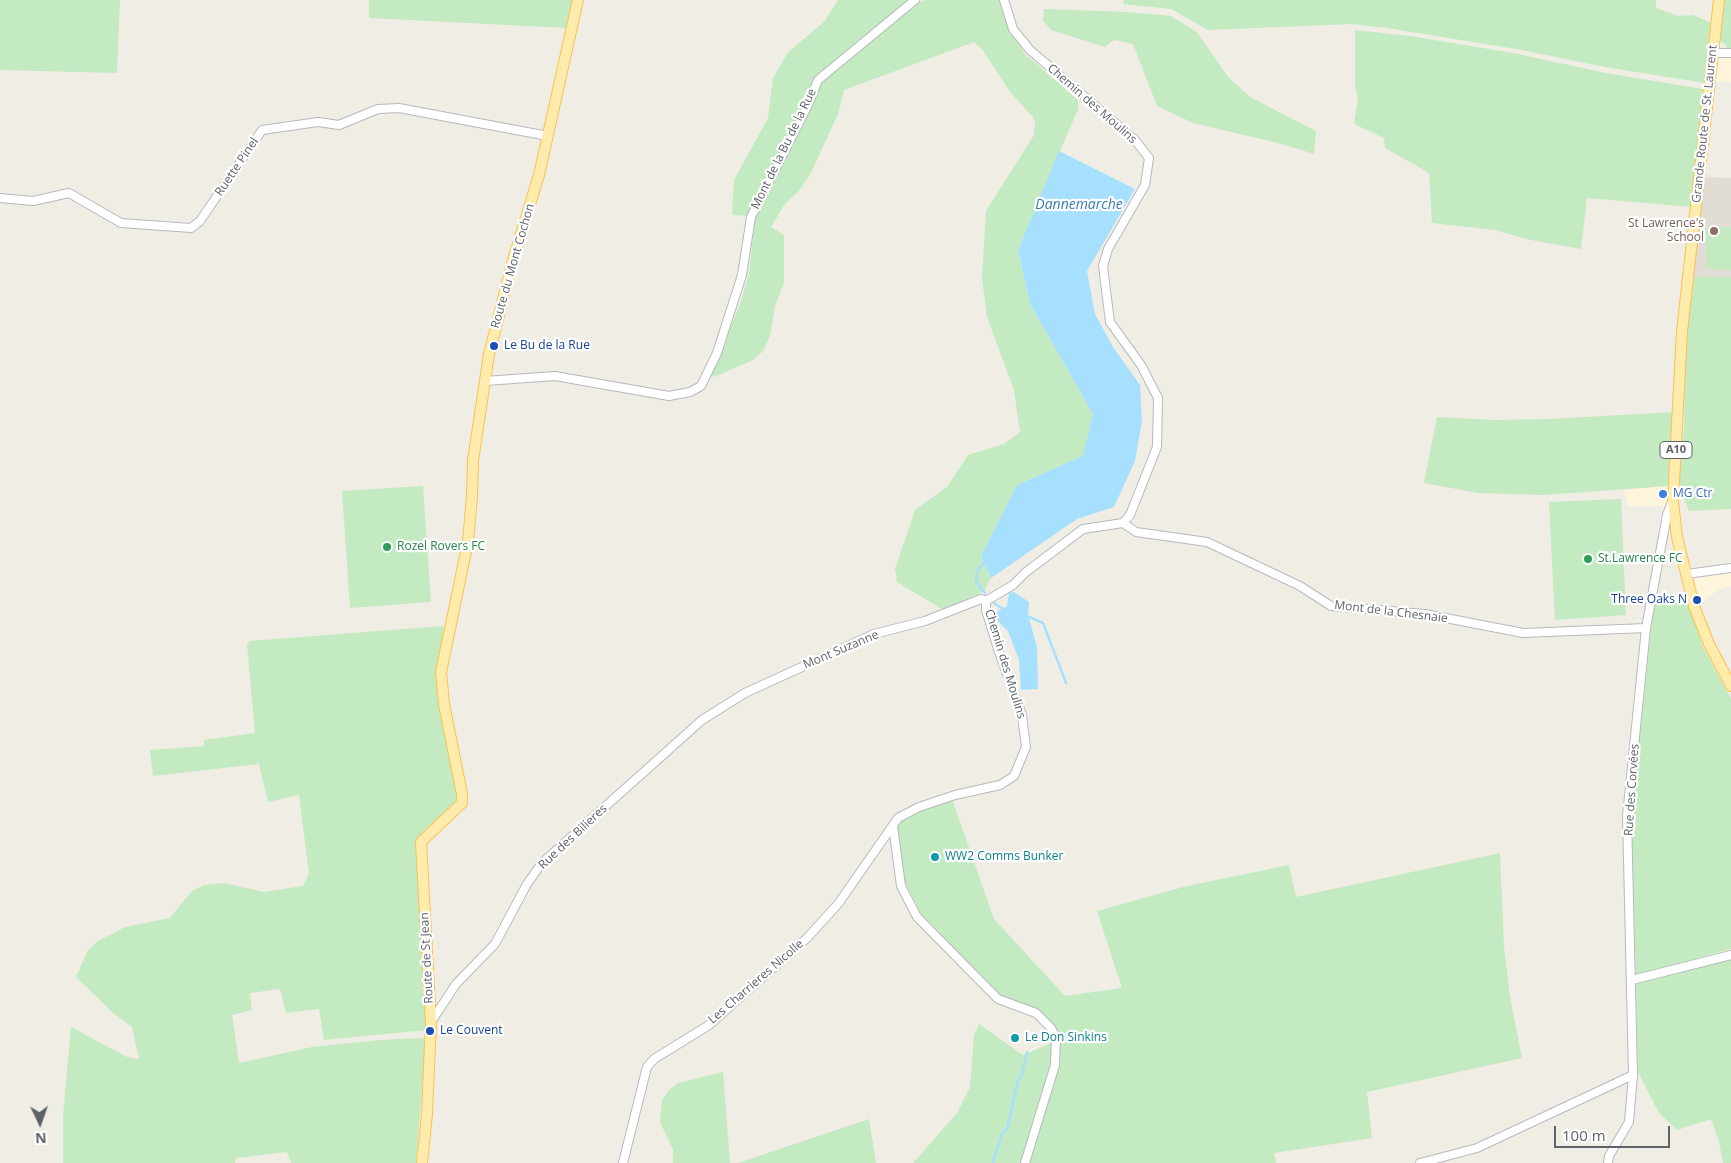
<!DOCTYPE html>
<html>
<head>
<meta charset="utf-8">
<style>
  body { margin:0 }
  #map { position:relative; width:1731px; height:1163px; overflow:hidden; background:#f0ede5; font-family:"Open Sans",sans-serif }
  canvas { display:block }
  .north { position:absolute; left:15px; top:1098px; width:50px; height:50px; -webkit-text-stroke:4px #fff; paint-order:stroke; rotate:177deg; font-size:14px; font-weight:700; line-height:20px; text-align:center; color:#5d6267 }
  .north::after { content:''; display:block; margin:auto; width:18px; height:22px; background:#5d6267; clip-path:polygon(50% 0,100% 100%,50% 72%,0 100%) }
  .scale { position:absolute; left:1554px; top:1126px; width:116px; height:22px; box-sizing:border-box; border:2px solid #5d6267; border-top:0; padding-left:6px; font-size:15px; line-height:18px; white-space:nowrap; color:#5d6267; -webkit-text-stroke:4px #fff; paint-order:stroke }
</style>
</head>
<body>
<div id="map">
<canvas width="1731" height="1163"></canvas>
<div class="north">N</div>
<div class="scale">100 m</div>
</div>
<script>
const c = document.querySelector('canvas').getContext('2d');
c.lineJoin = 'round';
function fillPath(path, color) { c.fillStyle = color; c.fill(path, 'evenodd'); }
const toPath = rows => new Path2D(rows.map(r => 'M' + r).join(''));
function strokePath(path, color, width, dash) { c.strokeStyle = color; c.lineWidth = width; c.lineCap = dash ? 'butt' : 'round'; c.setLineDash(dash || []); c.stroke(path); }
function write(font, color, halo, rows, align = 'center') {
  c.font = font + ' "Open Sans",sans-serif'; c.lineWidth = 4.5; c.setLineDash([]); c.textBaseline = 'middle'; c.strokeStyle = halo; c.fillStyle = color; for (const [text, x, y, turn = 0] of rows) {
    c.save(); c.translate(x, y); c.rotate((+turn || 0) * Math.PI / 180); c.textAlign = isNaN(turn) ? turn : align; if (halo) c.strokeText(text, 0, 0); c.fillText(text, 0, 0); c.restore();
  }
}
const commercial = toPath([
  [1721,56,1731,56,1731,82,1715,82,1716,61],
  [1669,486,1667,506,1627,506,1624,490],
  [1731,570,1731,586,1718,590,1698,605,1691,576]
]);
const education = toPath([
  [1704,177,1731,178,1731,277,1692,277]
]);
const green = toPath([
  [0,0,120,0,117,73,0,70],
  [369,0,573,0,566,28,369,18],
  [838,0,910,0,816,78,796,123,749,216,732,215,734,180,768,118,773,78,788,52,824,22],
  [925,0,1000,0,1010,32,1025,54,1078,100,1078,109,1018,250,1030,304,1093,414,1083,456,1017,485,981,556,991,578,984,591,945,611,897,582,895,569,915,510,947,487,968,455,1004,444,1020,432,1014,390,987,317,982,278,986,211,1034,135,1035,123,1033,117,1010,92,982,49,974,42,844,90,838,114,810,175,799,191,784,205,771,227,784,235,784,283,775,306,770,336,763,351,753,360,714,377,711,375,740,304,749,274,755,218,821,82,913,5],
  [1124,0,1656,0,1656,8,1678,16,1693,15,1711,23,1705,83,1605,67,1516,49,1387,28,1351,24,1208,30,1171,9,1123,4],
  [1723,0,1731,0,1731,51,1728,51,1726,45,1720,41],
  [1044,9,1127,12,1171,16,1197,32,1228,77,1250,97,1316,131,1314,154,1282,144,1193,123,1157,106,1133,44,1114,40,1105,47,1051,30,1043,20],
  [1355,30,1410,36,1513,53,1606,73,1703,89,1692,207,1587,198,1581,249,1526,239,1495,230,1432,223,1429,173,1385,148,1384,138,1354,124,1358,98,1355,87],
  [1706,227,1731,227,1731,270,1706,269],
  [1692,277,1731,277,1731,509,1689,511,1678,484,1684,427,1685,342],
  [1675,412,1669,486,1543,495,1479,493,1424,483,1437,417,1495,420,1549,419],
  [423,486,431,602,350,608,342,491],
  [1621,499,1626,615,1555,620,1549,502],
  [1689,600,1702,645,1731,699,1731,949,1636,975,1631,817,1654,603],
  [442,626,445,633,438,674,457,794,456,803,420,837,427,1030,324,1040,319,1009,286,1013,280,989,250,993,252,1010,232,1015,239,1063,312,1047,379,1040,423,1038,426,1041,416,1163,291,1163,287,1152,236,1158,235,1163,63,1163,63,1116,71,1027,127,1057,139,1059,132,1027,112,1012,76,977,88,950,98,941,125,927,170,918,192,891,204,885,224,883,264,892,303,886,309,873,299,795,268,802,259,764,153,776,150,750,204,746,204,740,255,733,247,644,250,641],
  [952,799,994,919,1065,996,1122,988,1097,911,1183,887,1289,865,1296,897,1500,853,1504,947,1510,997,1522,1058,1367,1092,1372,1138,1274,1153,1276,1163,1029,1163,1059,1067,1058,1032,1047,1018,1035,1009,1003,997,995,991,921,914,905,882,896,827,900,821,926,807],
  [1731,957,1731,1163,1723,1163,1719,1142,1711,1119,1677,1130,1659,1113,1638,1072,1636,983],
  [979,1024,1023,1055,1052,1043,1052,1063,1020,1163,913,1163,957,1113,970,1087,974,1035],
  [723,1072,730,1163,673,1163,673,1150,660,1122,662,1100,669,1090,678,1083],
  [869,1119,876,1163,738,1163]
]);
const water = toPath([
  [1059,151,1135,189,1087,271,1095,314,1113,347,1140,385,1142,421,1135,461,1114,507,1077,519,991,578,981,556,1017,485,1083,456,1093,414,1030,304,1018,250],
  [1014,592,1029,602,1028,615,1037,647,1038,689,1021,690,1019,660,1008,631,998,621,995,613,1007,606,1009,593]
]);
const stream = toPath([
  [984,563,977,572,976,582,985,593],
  [994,603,1003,609],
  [1027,616,1043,623,1066,683],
  [993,1163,1002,1133,1007,1129,1018,1080,1022,1075,1027,1052]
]);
const minor = toPath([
  [1713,53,1731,53],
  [0,198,33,201,69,193,121,223,191,228,200,221,262,130,318,122,339,125,378,109,399,108,548,136],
  [485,381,555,376,669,396,690,392,701,386,717,353,742,275,751,217,807,107,818,80,915,0],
  [1123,523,1136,532,1207,542,1300,586,1331,606,1425,614,1523,633,1646,628],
  [1687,574,1731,568],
  [986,601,1013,585,1026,572,1083,529,1123,523,1130,515,1157,447,1158,398,1141,365,1110,322,1103,266,1108,249,1145,185,1149,158,1135,140,1030,50,1013,29,1004,0],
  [893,826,901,886,917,917,998,999,1036,1013,1051,1028,1056,1038,1055,1065,1025,1163],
  [1632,980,1731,955],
  [431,1022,456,984,495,944,527,884,542,863,702,720,745,693,874,634,925,621,981,599,986,601],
  [623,1163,647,1067,654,1059,709,1025,807,938,838,904,898,818,919,807,955,795,1000,785,1014,776,1026,747,1022,715,999,652,986,610,986,601],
  [1420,1163,1477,1148,1633,1075],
  [1608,1163,1609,1156,1629,1122,1633,1075,1627,816,1646,628,1667,515,1672,502]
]);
const major = toPath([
  [1719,0,1682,331,1673,501,1677,537,1694,606,1709,644,1731,686],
  [422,1163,427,1114,431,1022,421,842,462,803,462,794,444,704,441,672,468,542,472,496,473,461,489,354,513,260,539,175,578,0]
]);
const markers = [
  [1714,231,5,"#8d6e63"],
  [494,346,5,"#1a4fb4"],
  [1663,494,5,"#3f7fe0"],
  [387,547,5,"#2e9e5b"],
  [1588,559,5,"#2e9e5b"],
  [1697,600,5,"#1a4fb4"],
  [935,857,5,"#0f9aa8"],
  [430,1031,5,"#1a4fb4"],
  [1015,1038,5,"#0f9aa8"]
];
const shields = [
  [1676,450,32]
];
const shieldNames = [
  ["A10",1676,450]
];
const streetNames = [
  ["Chemin des Moulins",1092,104,41],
  ["Grande Route de St. Laurent",1705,124,-84],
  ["Mont de la Bu de la Rue",784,149,-64],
  ["Ruette Pinel",237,167,-56],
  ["Route du Mont Cochon",513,266,-74],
  ["Mont de la Chesnaie",1391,612,7],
  ["Mont Suzanne",841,650,-23],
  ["Chemin des Moulins",1005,664,73],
  ["Rue des Corvées",1632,790,-86],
  ["Rue des Bilieres",573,837,-43],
  ["Route de St Jean",427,958,-93],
  ["Les Charrieres Nicolle",756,982,-41]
];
const educationNames = [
  ["St Lawrence's",1704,224],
  ["School",1704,238]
];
const transitNames = [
  ["Le Bu de la Rue",504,346],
  ["Three Oaks N",1687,600,"right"],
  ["Le Couvent",440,1031]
];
const shopNames = [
  ["MG Ctr",1673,494]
];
const leisureNames = [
  ["Rozel Rovers FC",397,547],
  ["St.Lawrence FC",1598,559]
];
const cultureNames = [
  ["WW2 Comms Bunker",945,857],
  ["Le Don Sinkins",1025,1038]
];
const waterNames = [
  ["Dannemarche",1079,205]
];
fillPath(commercial, '#fff4dc');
fillPath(education, '#e1dcd4');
fillPath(green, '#c3eac0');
fillPath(water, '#a7dfff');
strokePath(stream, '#a7dfff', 2.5);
strokePath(minor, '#b6b9bd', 10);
strokePath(major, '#fcc153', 12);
strokePath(minor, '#fff', 8);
strokePath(major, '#ffecac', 10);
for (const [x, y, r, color] of markers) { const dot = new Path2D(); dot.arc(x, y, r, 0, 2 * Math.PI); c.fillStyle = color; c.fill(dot); strokePath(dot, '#fff', 2); }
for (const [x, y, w] of shields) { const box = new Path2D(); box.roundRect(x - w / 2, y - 8.5, w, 17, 4); c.fillStyle = '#fff'; c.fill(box); strokePath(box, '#5d6267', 1); }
write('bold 11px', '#5d6267', null, shieldNames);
write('12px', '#5d6267', '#fff', streetNames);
write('12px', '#785e54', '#fff', educationNames, 'right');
write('12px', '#164399', '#fff', transitNames, 'left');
write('12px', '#366cbe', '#fff', shopNames, 'left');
write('12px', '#27864d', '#fff', leisureNames, 'left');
write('12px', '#0d838f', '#fff', cultureNames, 'left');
write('italic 14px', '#387bb1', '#fff', waterNames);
</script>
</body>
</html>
